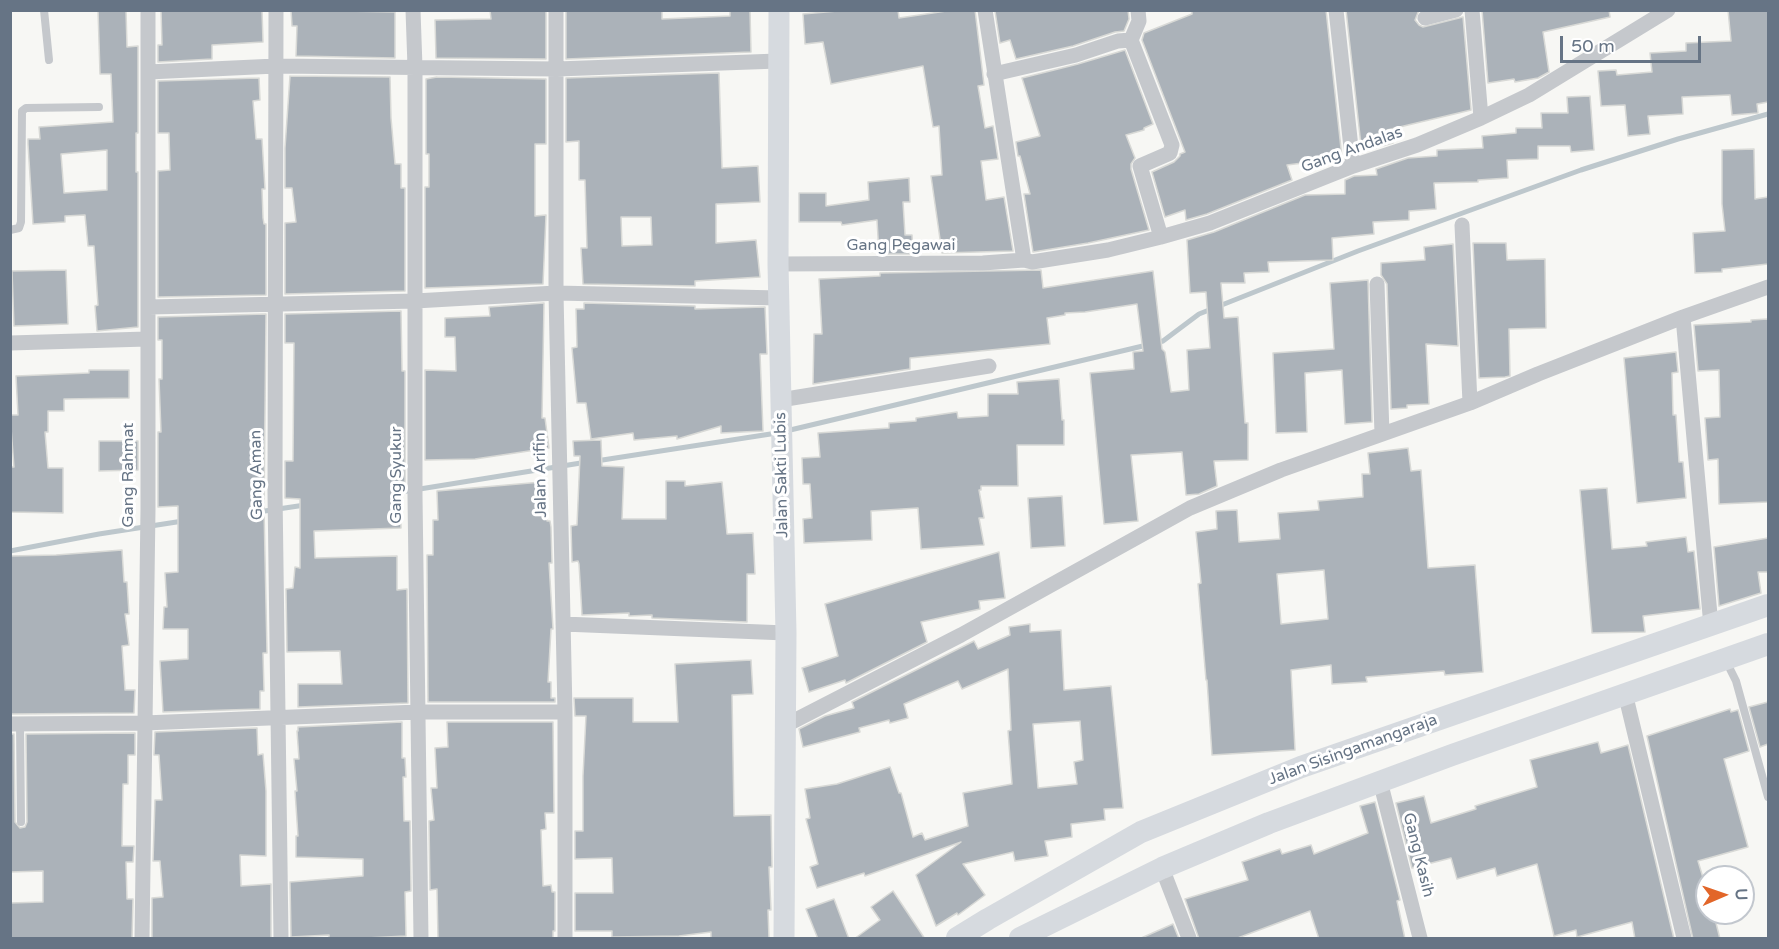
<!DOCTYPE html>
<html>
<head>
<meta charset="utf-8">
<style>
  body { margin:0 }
  #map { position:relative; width:1779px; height:949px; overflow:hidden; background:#f7f7f4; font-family:"Varela Round",sans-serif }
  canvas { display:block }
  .frame { position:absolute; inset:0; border:12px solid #667485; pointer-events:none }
  .north { position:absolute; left:1695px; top:865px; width:60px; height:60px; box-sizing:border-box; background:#fff; border:2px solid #c2c7ce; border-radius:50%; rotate:88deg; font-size:16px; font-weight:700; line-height:24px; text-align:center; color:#667485 }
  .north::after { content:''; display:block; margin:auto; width:21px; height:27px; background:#e26629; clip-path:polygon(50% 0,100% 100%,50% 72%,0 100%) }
  .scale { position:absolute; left:1560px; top:36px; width:141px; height:27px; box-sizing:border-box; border:3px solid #667485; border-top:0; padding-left:8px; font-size:18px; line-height:21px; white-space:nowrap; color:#667485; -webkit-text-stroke:4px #fff; paint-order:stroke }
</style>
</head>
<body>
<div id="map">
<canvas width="1779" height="949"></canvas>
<div class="frame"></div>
<div class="north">U</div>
<div class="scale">50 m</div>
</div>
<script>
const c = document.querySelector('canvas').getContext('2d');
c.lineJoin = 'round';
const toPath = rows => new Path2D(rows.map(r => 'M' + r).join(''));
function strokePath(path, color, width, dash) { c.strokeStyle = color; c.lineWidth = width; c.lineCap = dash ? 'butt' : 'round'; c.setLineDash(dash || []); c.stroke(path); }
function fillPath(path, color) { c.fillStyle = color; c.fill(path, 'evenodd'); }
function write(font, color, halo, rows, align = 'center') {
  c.font = font + ' "Varela Round",sans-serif'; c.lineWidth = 6; c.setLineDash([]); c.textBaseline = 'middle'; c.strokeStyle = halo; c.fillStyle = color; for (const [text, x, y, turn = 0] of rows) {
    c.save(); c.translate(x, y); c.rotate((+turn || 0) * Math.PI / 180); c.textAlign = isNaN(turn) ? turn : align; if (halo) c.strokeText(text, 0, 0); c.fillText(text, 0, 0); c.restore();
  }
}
const stream = toPath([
  [1156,343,1163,341,1199,314,1358,251,1581,170,1678,139,1768,114],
  [786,431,1147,345],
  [596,461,777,433],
  [395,493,587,462],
  [258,512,305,505],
  [10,551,99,534,183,521]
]);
const building = toPath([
  [98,10,126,10,127,47,138,46,138,133,136,133,136,172,138,172,138,327,97,331,95,306,98,305,94,246,88,246,85,215,65,216,65,222,33,224,28,144,28,139,40,139,39,127,113,122,111,74,100,74,98,10],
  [107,150,107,190,64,193,61,154,107,150],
  [161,10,262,10,263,42,212,45,212,59,158,62,158,45,162,45,161,10],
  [291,10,395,12,395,58,296,56,297,26,292,26,291,10],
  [490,10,546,10,546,59,436,58,435,20,491,19,490,10],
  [566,10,662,10,662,19,730,16,730,11,750,11,751,52,566,59,566,10],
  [849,10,898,10,899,18,953,10,975,10,984,85,978,86,985,128,993,126,998,159,981,161,986,200,1004,197,1013,251,942,253,931,176,942,175,939,126,933,127,923,66,831,84,823,42,805,44,803,14,849,10],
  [997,10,1128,10,1129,19,1124,31,1115,32,1073,46,1016,59,1010,40,1000,43,995,11,997,10],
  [1192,10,1326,10,1342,158,1287,165,1292,180,1207,214,1186,220,1185,210,1165,217,1152,172,1174,162,1180,156,1180,154,1185,152,1142,40,1144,33,1192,14,1192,10],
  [1346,10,1419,10,1415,20,1419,25,1423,27,1463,17,1471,110,1387,130,1388,141,1393,143,1375,148,1375,144,1361,145,1346,10],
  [1482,10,1609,10,1610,17,1543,32,1549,72,1538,78,1515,82,1514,79,1488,83,1482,10],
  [1728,10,1768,10,1768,102,1757,104,1758,113,1732,115,1730,95,1682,97,1683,114,1648,116,1650,134,1628,136,1625,105,1601,106,1598,71,1616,70,1617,75,1652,72,1650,53,1686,51,1686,43,1731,41,1728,10],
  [1125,50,1153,124,1144,128,1144,130,1126,135,1135,158,1131,164,1131,169,1149,230,1088,243,1033,252,1024,194,1030,194,1020,156,1018,156,1016,142,1040,136,1022,78,1078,64,1125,50],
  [719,73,722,168,758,166,760,202,716,204,716,243,756,240,760,277,695,281,695,286,583,284,581,248,587,248,585,180,579,180,579,141,566,142,566,78,719,73],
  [621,217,651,217,652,245,622,246,621,217],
  [290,76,390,77,391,118,395,164,401,164,401,188,405,188,405,291,285,294,285,223,296,222,292,188,285,188,285,148,290,76],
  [437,77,546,79,546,144,535,144,535,216,546,215,543,284,425,288,425,187,429,187,429,154,426,154,426,79,437,77],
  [259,78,260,100,253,101,256,139,262,139,265,189,262,189,263,218,264,224,266,224,266,295,158,297,158,171,170,170,169,133,158,133,158,81,259,78],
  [1590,96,1594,150,1571,152,1570,146,1538,146,1538,159,1507,160,1508,178,1478,180,1478,182,1434,183,1436,209,1409,211,1409,220,1373,222,1374,234,1332,238,1333,260,1268,262,1269,272,1244,273,1245,283,1221,283,1224,318,1238,317,1245,423,1248,423,1248,460,1214,461,1217,486,1199,494,1186,495,1182,452,1131,455,1138,521,1104,524,1090,373,1134,369,1133,352,1143,351,1137,304,1085,312,1065,313,1065,315,1047,318,1050,344,910,358,910,369,813,384,814,334,822,334,819,279,880,276,880,273,1041,270,1043,288,1153,271,1162,349,1165,352,1171,392,1189,390,1187,350,1210,348,1206,292,1190,293,1187,240,1214,232,1305,195,1345,194,1345,180,1354,176,1377,175,1376,169,1408,158,1437,156,1437,150,1483,148,1482,136,1516,133,1516,128,1542,128,1541,113,1568,113,1567,97,1590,96],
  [1754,149,1755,199,1768,197,1768,264,1722,269,1722,272,1695,273,1693,233,1725,231,1722,204,1722,150,1754,149],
  [909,178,910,202,903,202,905,235,912,235,913,254,879,254,877,220,842,225,841,222,799,222,799,193,826,193,826,206,869,200,868,182,909,178],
  [1473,243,1506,243,1507,260,1545,259,1546,328,1509,329,1510,376,1505,377,1479,378,1473,243],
  [1453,244,1458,346,1426,344,1429,404,1407,405,1407,408,1391,409,1387,284,1381,275,1381,263,1425,260,1424,247,1453,244],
  [66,270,68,324,14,326,12,271,66,270],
  [1368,280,1372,422,1345,424,1342,370,1305,373,1307,432,1276,433,1273,353,1334,349,1330,283,1368,280],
  [544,303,542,418,545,418,549,448,475,459,425,460,425,370,456,371,455,337,445,337,445,318,490,316,489,307,544,303],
  [584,303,695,306,695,309,765,307,767,354,760,354,763,431,721,433,721,426,677,439,677,436,634,440,633,433,591,439,586,403,577,403,572,348,577,347,576,309,584,309,584,303],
  [401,311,402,371,405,371,405,490,400,490,401,528,314,531,315,558,397,556,397,590,407,589,408,703,298,707,298,684,342,684,340,651,287,652,286,589,293,588,295,567,300,568,300,499,285,498,285,461,293,461,294,343,285,343,285,314,401,311],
  [266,314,264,508,267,653,263,653,264,691,260,691,260,709,163,712,160,661,188,659,188,629,163,629,164,607,167,607,165,573,178,572,178,506,158,507,158,432,161,432,159,379,162,379,162,340,158,340,158,317,266,314],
  [1768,319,1768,502,1719,504,1718,459,1708,460,1705,418,1720,417,1719,370,1698,371,1694,325,1751,322,1751,320,1768,319],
  [1676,352,1678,372,1672,373,1673,415,1676,415,1679,462,1683,462,1686,498,1637,503,1624,358,1676,352],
  [89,370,129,370,129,398,64,399,64,411,48,411,48,432,45,432,48,468,63,468,63,513,11,512,11,467,14,467,10,415,18,415,16,376,89,373,89,370],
  [1059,379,1062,420,1064,420,1064,445,1017,445,1018,486,981,486,981,490,979,490,984,518,979,518,984,545,921,549,918,508,871,511,872,540,804,543,803,519,812,518,810,484,803,484,802,458,820,457,818,433,889,428,889,423,916,421,916,418,957,412,958,418,988,416,988,394,1018,394,1017,382,1059,379],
  [601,440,602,466,624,467,622,519,666,519,666,481,685,481,685,486,722,482,727,534,753,533,755,574,747,574,747,622,652,618,652,615,629,616,629,613,582,615,579,564,578,561,572,562,571,526,577,525,580,456,574,456,573,441,601,440],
  [99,441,138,441,138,470,99,471,99,441],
  [1408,448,1411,471,1421,470,1428,568,1475,565,1483,672,1445,675,1444,671,1366,677,1367,682,1332,684,1331,665,1291,670,1295,750,1212,755,1207,680,1206,680,1198,584,1201,583,1196,532,1217,529,1216,511,1237,510,1239,542,1280,539,1278,513,1319,510,1318,501,1363,497,1362,474,1370,474,1368,453,1408,448],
  [1324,570,1328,619,1281,624,1277,574,1324,570],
  [542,482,547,521,550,521,551,527,552,563,549,563,553,629,551,629,548,682,551,682,551,698,555,698,555,702,428,702,427,555,433,555,433,520,438,520,437,491,542,482],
  [1607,488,1612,549,1647,546,1646,542,1686,537,1688,552,1694,551,1700,609,1643,616,1645,632,1592,633,1580,490,1607,488],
  [1062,496,1065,546,1031,548,1028,498,1062,496],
  [1768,538,1768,572,1758,572,1761,593,1719,606,1714,547,1768,538],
  [122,550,124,582,127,582,129,614,125,614,129,645,122,646,125,690,135,690,134,713,10,714,10,556,56,555,122,550],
  [999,552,1005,598,979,601,980,609,921,622,927,642,846,683,845,680,809,692,802,668,838,656,825,604,999,552],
  [1030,624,1030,632,1061,630,1064,690,1111,686,1123,808,1104,809,1105,820,1071,824,1072,837,1045,841,1048,856,1015,861,1013,852,963,864,985,895,958,915,957,913,936,926,916,875,961,842,865,876,864,873,817,888,810,867,818,864,806,819,810,818,805,789,837,784,890,767,899,793,901,793,913,837,922,833,925,840,968,826,963,793,1012,784,1008,731,1011,730,1008,669,962,689,958,681,904,704,908,718,890,723,889,720,859,728,860,732,803,747,799,729,825,716,854,708,852,702,974,641,978,649,1010,635,1009,627,1030,624],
  [1080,721,1083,760,1074,762,1077,784,1038,788,1033,724,1080,721],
  [751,660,753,694,732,695,734,816,771,815,772,867,769,867,771,910,768,910,769,939,711,939,711,932,679,936,612,937,612,931,575,931,575,893,613,893,612,858,575,859,575,831,583,831,583,776,586,716,575,716,574,698,633,698,633,722,678,722,675,664,751,660],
  [1768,702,1768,744,1760,747,1749,707,1768,702],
  [1730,709,1731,712,1738,710,1749,751,1724,759,1748,847,1698,861,1707,891,1707,917,1714,915,1720,939,1693,939,1647,736,1730,709],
  [402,722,402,758,405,758,406,777,403,777,404,821,410,821,411,891,405,892,406,936,346,939,329,939,329,935,291,937,290,882,363,876,363,859,296,857,296,836,298,836,295,791,297,791,294,759,299,759,297,731,298,731,298,727,402,722],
  [447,722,553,722,554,813,545,813,546,829,541,830,543,886,551,885,552,892,555,892,555,931,553,931,553,939,438,939,437,889,430,890,429,821,434,820,431,788,437,788,435,748,448,747,447,722],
  [257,728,258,755,263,754,266,791,266,856,240,855,241,886,271,884,271,939,152,939,152,898,163,897,160,861,153,861,155,800,162,800,159,755,154,755,155,732,257,728],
  [135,733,135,755,128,755,128,784,123,784,122,846,134,846,133,862,126,862,127,899,133,899,132,939,10,939,10,903,43,902,43,871,10,872,10,734,14,734,15,822,20,828,25,827,27,822,26,734,135,733],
  [1598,742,1601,753,1628,745,1674,939,1635,939,1632,922,1577,937,1576,930,1554,936,1537,864,1497,876,1495,868,1457,879,1451,858,1412,868,1396,803,1424,796,1431,823,1476,809,1475,806,1537,787,1530,760,1598,742],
  [1375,802,1400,900,1397,901,1405,939,1319,939,1310,911,1235,939,1199,939,1185,899,1248,880,1242,862,1280,849,1282,854,1311,845,1314,854,1368,833,1360,806,1375,802],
  [893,891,925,939,854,939,880,920,871,907,893,891],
  [834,899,849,939,818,939,806,909,834,899],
  [1173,924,1179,939,1139,939,1173,924]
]);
const lane = toPath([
  [44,10,49,60],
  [10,230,19,228,21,222,22,111,26,108,99,107],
  [1726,661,1736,681,1768,797],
  [20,724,21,822]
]);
const street = toPath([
  [276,10,275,492,281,938],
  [413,10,415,67,415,496,421,938],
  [556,10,556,293,565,712,565,938],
  [985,10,1024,260],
  [1138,10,1139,21,1131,40,1172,145,1170,153,1140,166,1161,237],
  [1336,10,1353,166],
  [1472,10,1481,118],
  [1425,18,1456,10],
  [148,72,276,66,557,69,778,61],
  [994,74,1076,55,1118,41,1131,40],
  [1462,225,1470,403],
  [778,264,983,263,1024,260,1032,262,1108,250,1161,237,1210,223,1353,166,1417,145,1481,118,1529,95,1668,10],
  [1377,284,1382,434],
  [149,307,415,301,556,293,779,298],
  [1683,317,1711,626],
  [10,343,147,339],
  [780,400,989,366],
  [563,624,786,633],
  [1625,693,1684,938],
  [10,724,144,723,418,712,565,712],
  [786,725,961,635,1190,508,1281,470,1470,403,1538,374,1683,317,1768,287],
  [1380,781,1420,938],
  [1162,868,1189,938],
  [142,938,148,509,148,10]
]);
const secondary = toPath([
  [779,10,778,264,786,633,784,938]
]);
const primary = toPath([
  [957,938,988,919,1141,832,1301,767,1768,605],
  [1020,938,1162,868,1269,823,1452,755,1768,644]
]);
const streetNames = [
  ["Gang Andalas",1352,150,-20],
  ["Gang Pegawai",901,246],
  ["Gang Rahmat",129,475,-90],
  ["Gang Aman",257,475,-91],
  ["Gang Syukur",397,475,-90],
  ["Jalan Arifin",541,475,-91],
  ["Jalan Sakti Lubis",782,475,-91],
  ["Jalan Sisingamangaraja",1353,750,-20],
  ["Gang Kasih",1418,855,76]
];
strokePath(stream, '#bdc7cc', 5);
fillPath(building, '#abb2b9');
strokePath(building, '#d8d9d6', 1.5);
strokePath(lane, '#c5c8cc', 8);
strokePath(street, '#c5c8cc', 15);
strokePath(secondary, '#d6dadf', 21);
strokePath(primary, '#d6dadf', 22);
write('16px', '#667485', '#fff', streetNames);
</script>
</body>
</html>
